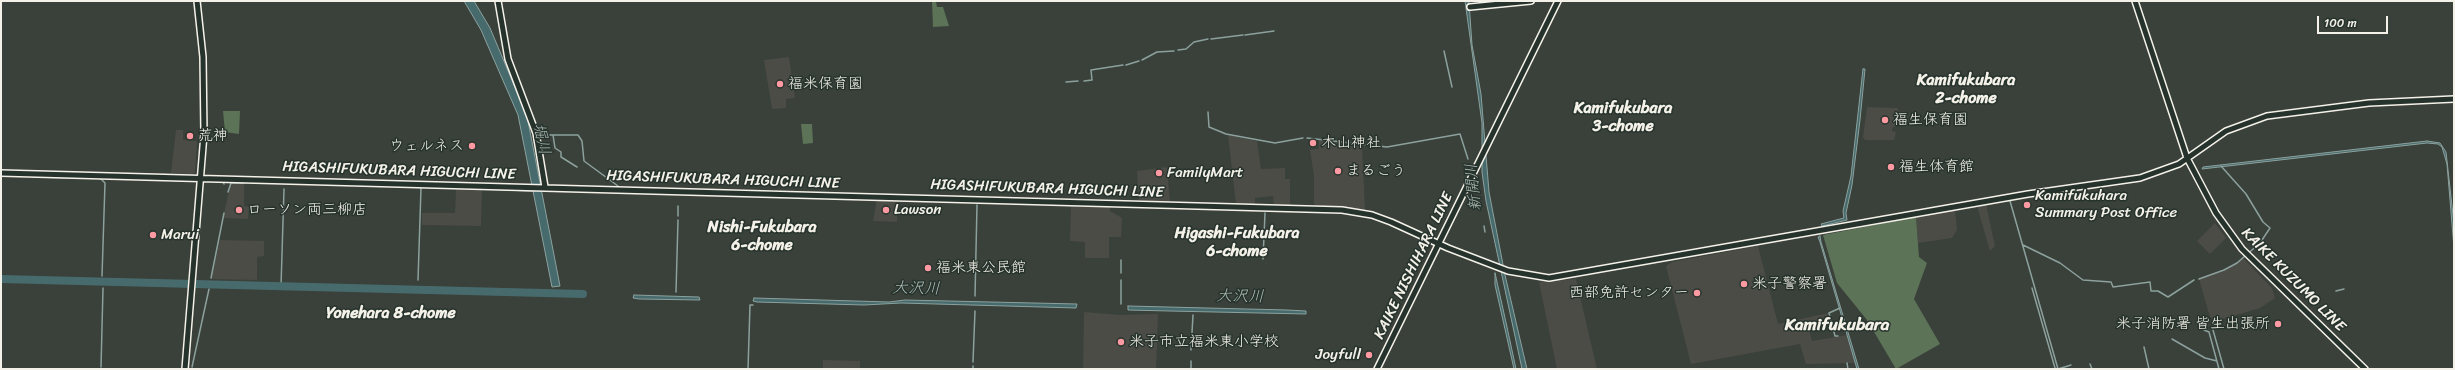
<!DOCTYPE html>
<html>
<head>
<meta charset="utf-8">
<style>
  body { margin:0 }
  #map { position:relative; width:2455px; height:370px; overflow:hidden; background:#3a403a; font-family:Sriracha,sans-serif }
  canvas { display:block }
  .frame { position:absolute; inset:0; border:2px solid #f4f1e8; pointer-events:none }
  .scale { position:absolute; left:2317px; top:16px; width:71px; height:18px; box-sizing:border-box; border:2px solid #f4f1e8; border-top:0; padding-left:5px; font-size:12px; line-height:14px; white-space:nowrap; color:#f4f1e8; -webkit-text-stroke:3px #26332d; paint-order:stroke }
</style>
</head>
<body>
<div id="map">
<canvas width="2455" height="370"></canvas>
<div class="frame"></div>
<div class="scale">100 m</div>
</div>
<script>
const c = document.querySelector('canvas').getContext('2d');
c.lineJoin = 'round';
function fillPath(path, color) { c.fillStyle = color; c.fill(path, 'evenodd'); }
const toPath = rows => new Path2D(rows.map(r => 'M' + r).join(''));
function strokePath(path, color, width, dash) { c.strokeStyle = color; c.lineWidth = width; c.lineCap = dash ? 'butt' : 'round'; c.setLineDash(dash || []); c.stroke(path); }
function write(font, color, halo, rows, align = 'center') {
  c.font = font + ' Sriracha,"Klee One",sans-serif'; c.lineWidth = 3; c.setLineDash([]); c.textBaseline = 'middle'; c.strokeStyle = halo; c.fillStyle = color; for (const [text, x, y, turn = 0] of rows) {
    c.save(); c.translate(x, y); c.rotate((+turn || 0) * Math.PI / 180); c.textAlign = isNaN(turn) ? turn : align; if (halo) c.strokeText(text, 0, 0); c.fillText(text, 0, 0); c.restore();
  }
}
const built = toPath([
  [789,57,795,98,786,99,786,108,772,109,764,60],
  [1867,107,1898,108,1899,123,1896,123,1896,126,1892,128,1892,131,1896,132,1894,140,1865,140,1863,137],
  [176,130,183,130,183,140,197,141,195,172,193,174,171,173],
  [1228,135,1257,141,1261,169,1285,168,1285,179,1290,179,1290,206,1274,205,1273,196,1255,198,1255,205,1236,204],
  [1319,140,1362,145,1365,210,1316,206,1314,204,1314,176,1310,150,1319,149],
  [1167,167,1170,202,1139,200,1137,171],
  [231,182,244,183,244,206,249,207,248,219,223,218],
  [456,189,482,190,481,226,422,225,422,213,455,213],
  [877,199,898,200,897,222,873,221],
  [1986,204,1995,246,1990,251,1977,206],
  [1071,206,1110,207,1110,211,1122,218,1121,237,1109,237,1109,258,1085,258,1085,242,1070,241],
  [1955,210,1957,230,1952,238,1918,243,1916,217],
  [2215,223,2226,238,2210,254,2197,241],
  [220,240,264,241,264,256,257,257,257,280,211,279],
  [1758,246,1778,324,1828,313,1830,321,1808,326,1812,341,1847,335,1855,363,1806,364,1800,344,1691,364,1666,266,1672,262],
  [2243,258,2272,288,2275,298,2260,308,2216,321,2210,317,2199,279,2224,271],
  [1576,279,1597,369,1557,369,1539,282],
  [1084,312,1120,315,1158,314,1156,369,1083,369],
  [823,360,860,361,860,369,823,369]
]);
const green = toPath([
  [932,2,936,2,937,7,943,7,949,26,933,27],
  [223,111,240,111,239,134,225,132],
  [801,124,812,124,813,143,803,144],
  [1916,217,1919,257,1927,263,1914,299,1940,344,1896,369,1867,320,1837,283,1823,235]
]);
const water = toPath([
  [464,1,474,1,490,28,527,116,560,286,552,287,518,115,481,30,464,1],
  [1465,1,1469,2,1472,45,1481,94,1489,192,1505,275,1527,369,1522,369,1486,201,1482,172,1482,123,1465,1],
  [1863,69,1865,69,1860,120,1852,185,1846,213,1847,220,1822,226,1821,224,1844,218,1843,211,1851,176,1863,69],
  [2427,141,2440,143,2446,152,2454,224,2454,248,2447,164,2442,147,2438,144,2427,143,2202,169,2203,167,2427,141],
  [1820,236,1821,242,1859,369,1857,369,1820,242,1818,237,1820,236],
  [1495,273,1507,327,1516,369,1514,369,1495,285,1495,273],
  [634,295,699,297,700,300,639,299,633,298,634,295],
  [754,298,889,302,905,300,1077,304,1076,308,901,303,864,305,757,302,753,301,754,298],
  [1128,306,1287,310,1306,311,1306,314,1169,311,1128,310,1128,306]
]);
const stream = toPath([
  [1245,35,1274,31],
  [1211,39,1243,35],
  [1178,50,1186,49,1194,42,1208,39],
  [1444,51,1452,87],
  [1142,60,1157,52,1174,51],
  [1126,65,1139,61],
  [1084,81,1092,80,1091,70,1123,65],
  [1066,82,1078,81],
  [1208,112,1209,127,1226,134,1275,143,1303,138],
  [541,135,578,135,582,141,584,161,618,186],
  [553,135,555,148,561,152,561,157,577,167],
  [1307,138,1387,147,1460,134,1468,159],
  [1,176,29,176],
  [34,177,86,178],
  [100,178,105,183,102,276],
  [139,179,189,181],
  [210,181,223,182,224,184],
  [486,189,534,191],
  [228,192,231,183,244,183],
  [2010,201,2058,369,2071,365],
  [678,216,678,206],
  [1484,226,1485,232],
  [2023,245,2060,263,2083,280,2111,282,2113,287,2150,282,2151,291,2158,291,2168,297,2194,280],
  [1263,259,1265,213],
  [1121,273,1121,260],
  [211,278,224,213],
  [2199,279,2224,270,2237,263,2260,243,2270,228,2263,222,2246,194,2221,166],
  [418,280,421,188],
  [281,286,284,189],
  [2032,288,2055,368],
  [2336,291,2344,289],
  [676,292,678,220],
  [975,296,977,205],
  [1121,304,1121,280],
  [2204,330,2209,332,2219,369],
  [2213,330,2224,369],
  [1838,336,1835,336,1829,313,1840,308],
  [2172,339,2205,358,2217,361],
  [2144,347,2149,369],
  [1191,350,1193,315],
  [1191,361,1191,369],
  [973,362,975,311],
  [1847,363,1848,369],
  [2090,364,2092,369],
  [101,367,103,288],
  [192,367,209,289],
  [748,369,750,305,753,305],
  [973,369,973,366]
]);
const river = toPath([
  [1,279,583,294]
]);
const secondary = toPath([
  [498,1,508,59,536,133,545,187],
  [2135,1,2187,158,2216,213,2242,249,2365,369],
  [1470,7,1531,1],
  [1,173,1342,210,1372,215,1391,222,1448,248,1508,271,1549,278,2028,194,2140,178,2179,164,2226,131,2267,116,2369,103,2454,99],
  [185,369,204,134,203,57,197,1],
  [1377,369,1558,1]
]);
const markers = [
  [780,84,4,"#ff9aa2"],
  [1885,120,4,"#ff9aa2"],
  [190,136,4,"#ff9aa2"],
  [1313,143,4,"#ff9aa2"],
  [472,146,4,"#ff9aa2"],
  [1891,167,4,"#ff9aa2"],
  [1338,171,4,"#ff9aa2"],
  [1159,173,4,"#ff9aa2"],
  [2027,205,4,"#ff9aa2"],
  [239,210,4,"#ff9aa2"],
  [886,210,4,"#ff9aa2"],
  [153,235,4,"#ff9aa2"],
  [928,268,4,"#ff9aa2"],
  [1744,284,4,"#ff9aa2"],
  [1697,293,4,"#ff9aa2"],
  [2278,324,4,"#ff9aa2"],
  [1121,342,4,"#ff9aa2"],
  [1369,355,4,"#ff9aa2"]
];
const poiNames = [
  ["福米保育園",788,84],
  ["福生保育園",1893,120],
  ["荒神",198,136],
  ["木山神社",1321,143],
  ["ウェルネス",464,146,"right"],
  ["福生体育館",1899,167],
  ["まるごう",1346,171],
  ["FamilyMart",1167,173],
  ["Kamifukuhara",2035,196],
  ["Summary Post Office",2035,213],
  ["ローソン両三柳店",247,210],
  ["Lawson",894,210],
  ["Marui",161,235],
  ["福米東公民館",936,268],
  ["米子警察署",1752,284],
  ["西部免許センター",1689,293,"right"],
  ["米子消防署 皆生出張所",2270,324,"right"],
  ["米子市立福米東小学校",1129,342],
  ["Joyfull",1361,355,"right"]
];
const streetNames = [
  ["HIGASHIFUKUBARA HIGUCHI LINE",399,171,2],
  ["HIGASHIFUKUBARA HIGUCHI LINE",723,180,2],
  ["HIGASHIFUKUBARA HIGUCHI LINE",1047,189,2],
  ["KAIKE NISHIHARA LINE",1414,266,-64],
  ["KAIKE KUZUMO LINE",2293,280,45]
];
const neighbourhoodNames = [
  ["Kamifukubara",1966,81],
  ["2-chome",1966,99],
  ["Kamifukubara",1623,109],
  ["3-chome",1623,127],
  ["Nishi-Fukubara",762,228],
  ["6-chome",762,246],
  ["Higashi-Fukubara",1237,234],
  ["6-chome",1237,252],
  ["Yonehara 8-chome",391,314]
];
const waterNames = [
  ["堀川",541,139,77],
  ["新開川",1474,187,-96],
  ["大沢川",916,289,1],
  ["大沢川",1240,297,1]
];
const quarterNames = [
  ["Kamifukubara",1837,326]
];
fillPath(built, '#4b4c46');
fillPath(green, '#5c7357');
fillPath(water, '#476b6d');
strokePath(water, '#8ca19e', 1);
strokePath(stream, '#8ca19e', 1.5);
strokePath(river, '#476b6d', 8);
strokePath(secondary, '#f4f1e8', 8);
strokePath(secondary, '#26332d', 5);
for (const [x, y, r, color] of markers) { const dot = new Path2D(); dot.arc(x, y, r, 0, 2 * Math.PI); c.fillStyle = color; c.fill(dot); strokePath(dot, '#26332d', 1.5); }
write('15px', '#f4f1e8', '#26332d', poiNames, 'left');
write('15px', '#f4f1e8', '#26332d', streetNames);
write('bold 16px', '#f4f1e8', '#26332d', neighbourhoodNames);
write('italic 16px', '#afbbb7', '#26332d', waterNames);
write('bold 17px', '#f4f1e8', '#26332d', quarterNames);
</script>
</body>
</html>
